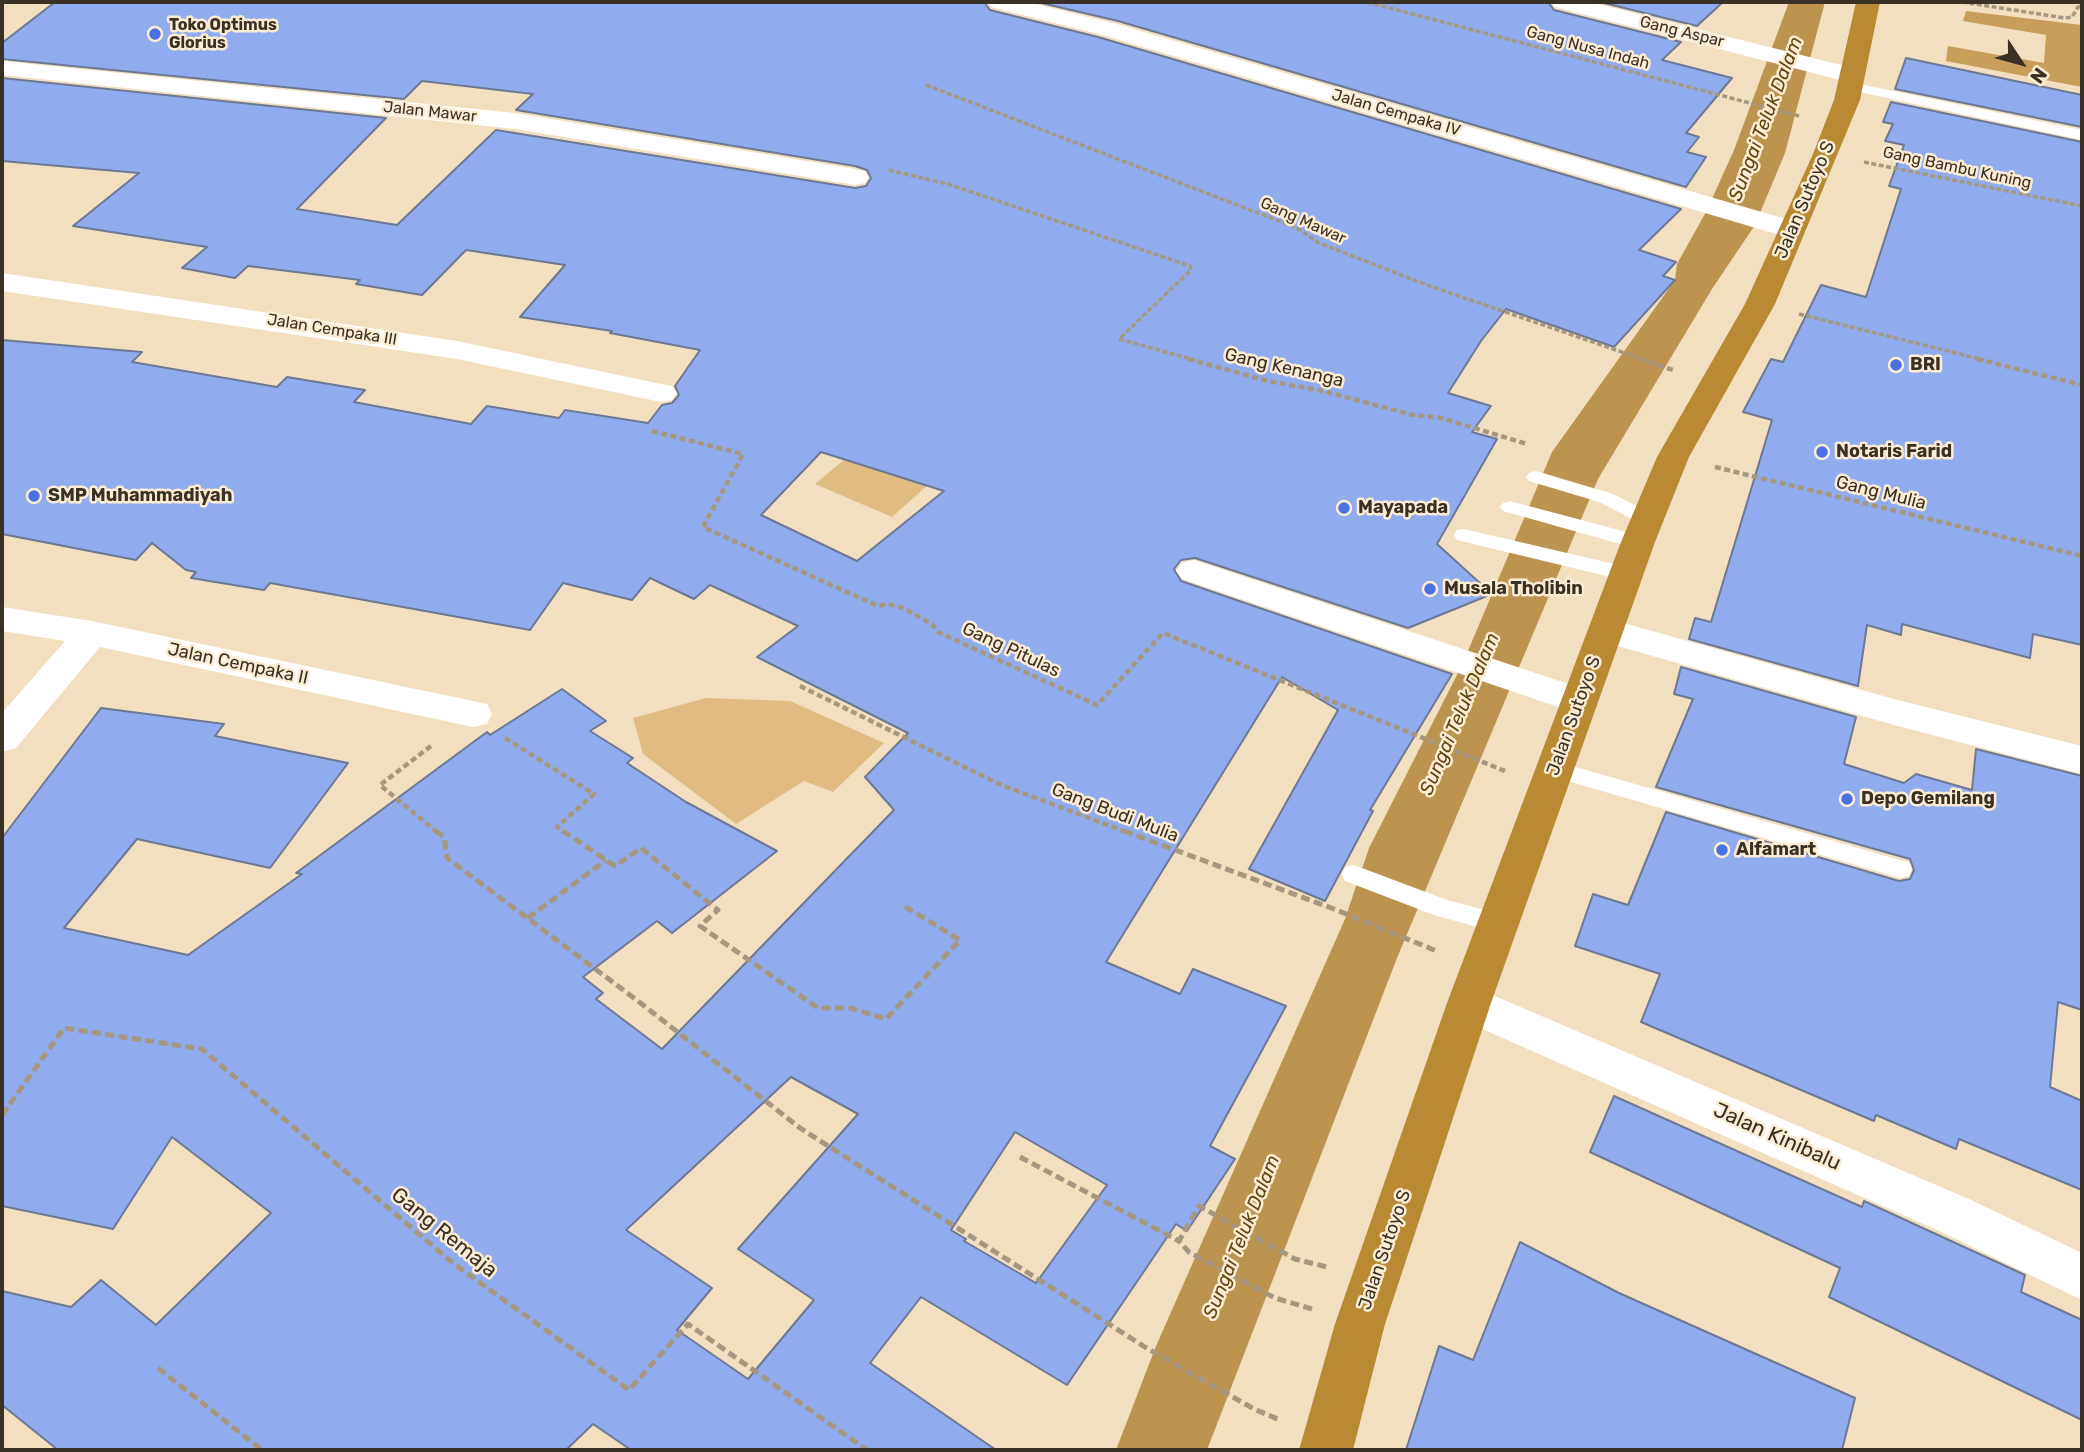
<!DOCTYPE html>
<html>
<head>
<meta charset="utf-8">
<style>
  body { margin:0 }
  #map { position:relative; width:2084px; height:1452px; overflow:hidden; background:#f2dfc0; font-family:Rubik,sans-serif }
  canvas { display:block }
  .frame { position:absolute; inset:0; border:4px solid #393125; pointer-events:none }
  .north { position:absolute; left:1986px; top:28px; width:70px; height:70px; -webkit-text-stroke:5px #fcecd4; paint-order:stroke; rotate:126deg; font-size:19px; font-weight:700; line-height:28px; text-align:center; color:#393125 }
  .north::after { content:''; display:block; margin:auto; width:24px; height:32px; background:#393125; clip-path:polygon(50% 0,100% 100%,50% 72%,0 100%) }
</style>
</head>
<body>
<div id="map">
<canvas width="2084" height="1452"></canvas>
<div class="frame"></div>
<div class="north">N</div>
</div>
<script>
const c = document.querySelector('canvas').getContext('2d');
c.lineJoin = 'round';
function fillPath(path, color) { c.fillStyle = color; c.fill(path, 'evenodd'); }
const toPath = rows => new Path2D(rows.map(r => 'M' + r).join(''));
function strokePath(path, color, width, dash) { c.strokeStyle = color; c.lineWidth = width; c.lineCap = dash ? 'butt' : 'round'; c.setLineDash(dash || []); c.stroke(path); }
function write(font, color, halo, rows, align = 'center') {
  c.font = font + ' Rubik,sans-serif'; c.lineWidth = 5; c.setLineDash([]); c.textBaseline = 'middle'; c.strokeStyle = halo; c.fillStyle = color; for (const [text, x, y, turn = 0] of rows) {
    c.save(); c.translate(x, y); c.rotate((+turn || 0) * Math.PI / 180); c.textAlign = isNaN(turn) ? turn : align; if (halo) c.strokeText(text, 0, 0); c.fillText(text, 0, 0); c.restore();
  }
}
const green = toPath([
  [863,444,939,475,892,517,815,484],
  [706,698,790,701,884,743,833,792,804,781,736,824,643,754,633,718]
]);
const forest = toPath([
  [1966,11,2082,25,2082,87,1946,61,1948,46,2044,63,2046,35,1963,21]
]);
const water = toPath([
  [1789,2,1825,2,1785,153,1755,225,1712,289,1598,479,1397,958,1207,1450,1116,1450,1156,1346,1345,919,1369,848,1462,665,1552,452,1675,280,1677,264,1706,212,1734,150]
]);
const building = toPath([
  [55,2,984,2,990,10,1098,37,1681,209,1639,250,1676,262,1663,276,1675,280,1614,347,1506,309,1481,341,1448,393,1491,406,1472,432,1497,439,1437,544,1492,594,1408,628,1195,558,1181,560,1174,569,1181,581,1452,674,1370,810,1373,811,1325,901,1249,869,1338,710,1282,677,1106,962,1180,994,1193,969,1286,1006,1210,1146,1235,1159,1187,1231,1176,1224,1067,1385,921,1297,870,1363,996,1450,631,1450,593,1424,566,1450,58,1450,2,1405,2,1291,71,1307,101,1280,156,1325,271,1213,172,1137,113,1229,2,1206,2,838,101,708,224,724,215,736,348,763,270,868,137,839,64,928,188,955,302,874,296,873,487,732,490,735,562,689,606,721,590,731,633,758,627,763,686,802,777,851,672,933,657,921,583,977,603,993,596,999,662,1049,894,810,865,777,908,733,757,657,798,626,710,585,694,599,650,578,632,600,563,583,530,630,270,583,264,590,191,578,196,572,186,570,152,543,136,560,2,534,2,340,142,352,132,362,277,387,287,377,365,390,354,402,471,424,487,406,559,418,565,410,648,423,662,405,672,403,679,395,675,386,700,350,610,333,612,331,520,317,565,265,466,250,422,295,356,284,360,280,248,266,235,278,182,268,207,247,73,226,139,173,2,161,2,78,386,118,297,209,397,225,496,130,855,188,866,186,871,178,867,170,855,166,516,110,533,94,422,81,404,99,2,59,2,43,55,2],
  [821,452,944,491,857,561,761,515,821,452],
  [791,1077,858,1114,738,1249,814,1300,748,1379,677,1330,712,1288,626,1230,791,1077],
  [1015,1132,1107,1185,1036,1283,964,1241,966,1239,951,1230,1015,1132],
  [1037,2,1548,2,1554,10,1681,42,1662,60,1732,78,1686,133,1699,137,1687,152,1706,157,1686,187,1118,21,1037,2],
  [1600,2,1723,2,1697,26,1600,2],
  [1906,58,2082,95,2082,127,1895,89,1906,58],
  [1891,102,2082,142,2082,645,2033,634,2030,658,1902,624,1901,635,1867,625,1858,686,1689,639,1695,618,1711,622,1772,420,1743,412,1771,359,1783,362,1821,285,1866,297,1901,189,1889,186,1904,145,1885,141,1893,124,1883,122,1891,102],
  [1681,667,1856,717,1844,764,1904,783,1916,774,1972,790,1976,749,2082,776,2082,1010,2058,1002,2050,1087,2082,1101,2082,1190,1959,1139,1956,1149,1876,1115,1874,1121,1641,1022,1660,974,1575,946,1593,894,1628,905,1666,812,1899,881,1910,879,1914,870,1910,859,1656,787,1693,699,1674,694,1681,667],
  [1614,1096,1862,1207,1864,1201,2025,1275,2021,1292,2082,1320,2082,1420,1829,1297,1840,1268,1590,1152,1614,1096],
  [1520,1242,1619,1293,1855,1398,1842,1450,1406,1450,1439,1346,1473,1360,1520,1242]
]);
const pathFar2 = toPath([
  [1367,2,1799,116],
  [1962,2,2065,18,2072,17,2078,7,2082,6],
  [926,85,1297,228,1319,243,1427,285,1645,360],
  [1864,162,2082,206],
  [889,170,951,185,1190,266,1191,270,1119,339,1195,360],
  [1799,314,1984,360]
]);
const pathFar1 = toPath([
  [1188,359,1268,381,1323,391,1413,415,1441,418,1527,444],
  [1640,359,1676,371],
  [1977,359,2082,385],
  [652,431,743,454,703,527,878,606,888,604,903,608,932,624,938,632,1097,705,1163,633,1505,771],
  [1715,467,2082,556],
  [800,686,999,784,1129,833],
  [505,738,594,794,557,827,565,833],
  [431,746,380,785,438,833]
]);
const path = toPath([
  [436,831,444,837,447,858,638,1001,800,1128,1145,1347,1254,1409,1280,1420],
  [563,831,615,866,641,848,718,910,700,926,818,1008,850,1008,886,1019,960,940,901,904],
  [1124,831,1334,909,1439,952],
  [528,918,606,860],
  [2,1115,64,1028,202,1049,454,1264,629,1390,688,1324,867,1450],
  [1020,1157,1179,1241],
  [1312,1309,1275,1298,1189,1252,1179,1241,1199,1206,1295,1259,1327,1267],
  [158,1368,262,1450]
]);
const lane = toPath([
  [1850,82,2082,130,2082,140,1845,89,1843,86,1845,83,1850,82],
  [1536,471,1613,494,1654,515,1657,519,1654,523,1647,525,1640,523,1599,502,1529,481,1526,477,1529,473,1536,471],
  [1510,501,1645,537,1648,542,1645,547,1638,549,1503,511,1500,507,1503,503,1510,501],
  [1464,529,1627,567,1634,569,1637,574,1634,579,1627,581,1457,540,1454,535,1457,530,1464,529],
  [1555,761,1900,860,1909,862,1912,869,1909,876,1900,878,1547,775,1543,769,1547,763,1555,761],
  [1354,865,1447,900,1508,916,1512,923,1508,930,1499,933,1434,915,1345,881,1342,874,1345,867,1354,865]
]);
const street = toPath([
  [987,2,1027,2,1117,24,1803,224,1807,230,1803,236,1793,238,1783,236,1099,34,991,7,987,2],
  [1551,2,1590,2,1861,70,1865,75,1861,80,1852,83,1555,7,1551,2],
  [2,61,515,113,855,169,865,171,869,177,865,183,855,185,515,129,2,75,2,61],
  [2,273,457,341,661,384,672,386,677,393,672,400,661,402,457,359,2,291,2,273],
  [1194,560,1593,692,1599,701,1593,710,1580,714,1567,710,1182,579,1176,571,1182,563,1194,560],
  [2,607,92,621,473,701,487,704,492,714,487,724,473,727,100,647,16,748,2,752,2,713,65,641,2,631,2,607],
  [1606,618,1894,699,2082,746,2082,774,1894,725,1593,639,1588,630,1593,621,1606,618]
]);
const secondary = toPath([
  [1469,985,1971,1200,2082,1253,2082,1300,1937,1230,1453,1016,1447,1003,1453,990,1469,985]
]);
const highway = toPath([
  [1856,2,1880,2,1860,100,1775,304,1689,457,1655,542,1491,1003,1385,1324,1353,1450,1299,1450,1335,1324,1447,1003,1621,542,1657,457,1745,304,1813,154,1834,100,1856,2]
]);
const markers = [
  [155,34,7,"#4a72e5"],
  [1896,365,7,"#4a72e5"],
  [1822,452,7,"#4a72e5"],
  [34,496,7,"#4a72e5"],
  [1344,508,7,"#4a72e5"],
  [1430,589,7,"#4a72e5"],
  [1847,799,7,"#4a72e5"],
  [1722,850,7,"#4a72e5"]
];
const farPoinames = [
  ["Toko Optimus",169,25],
  ["Glorius",169,43]
];
const farStreetnames = [
  ["Gang Aspar",1682,32,14],
  ["Gang Nusa Indah",1588,48,15],
  ["Jalan Mawar",430,112,6],
  ["Jalan Cempaka IV",1396,113,16],
  ["Gang Bambu Kuning",1957,168,12],
  ["Gang Mawar",1303,221,24],
  ["Jalan Cempaka III",332,330,9]
];
const streetNames = [
  ["Jalan Sutoyo S",1805,200,-67],
  ["Gang Kenanga",1284,368,13],
  ["Gang Mulia",1881,493,14],
  ["Gang Pitulas",1011,650,25],
  ["Jalan Cempaka II",238,664,12],
  ["Jalan Sutoyo S",1574,716,-70],
  ["Gang Budi Mulia",1115,813,21],
  ["Jalan Sutoyo S",1385,1250,-71]
];
const poiNames = [
  ["BRI",1910,365],
  ["Notaris Farid",1836,452],
  ["SMP Muhammadiyah",48,496],
  ["Mayapada",1358,508],
  ["Musala Tholibin",1444,589],
  ["Depo Gemilang",1861,799],
  ["Alfamart",1736,850]
];
const waterNames = [
  ["Sungai Teluk Dalam",1766,119,-69],
  ["Sungai Teluk Dalam",1460,714,-67],
  ["Sungai Teluk Dalam",1242,1237,-68]
];
const nearStreetnames = [
  ["Jalan Kinibalu",1777,1137,24],
  ["Gang Remaja",444,1233,39]
];
fillPath(green, '#e0bc83');
fillPath(forest, '#c89f5a');
fillPath(water, '#bd944f');
fillPath(building, '#91acee');
strokePath(building, '#6c7894', 2);
strokePath(pathFar2, '#a59780', 3.5, [5, 2.5]);
strokePath(pathFar1, '#a59780', 4.5, [6, 3.5]);
strokePath(path, '#a59780', 5, [9, 4.5]);
fillPath(lane, '#fff');
fillPath(street, '#fff');
fillPath(secondary, '#fff');
fillPath(highway, '#b98a33');
for (const [x, y, r, color] of markers) { const dot = new Path2D(); dot.arc(x, y, r, 0, 2 * Math.PI); c.fillStyle = color; c.fill(dot); strokePath(dot, '#fcecd4', 2.5); }
write('bold 16px', '#393125', '#fcecd4', farPoinames, 'left');
write('16px', '#393125', '#fcecd4', farStreetnames);
write('18px', '#393125', '#fcecd4', streetNames);
write('bold 18px', '#393125', '#fcecd4', poiNames, 'left');
write('italic 19px', '#62460f', '#fcecd4', waterNames);
write('21px', '#393125', '#fcecd4', nearStreetnames);
</script>
</body>
</html>
